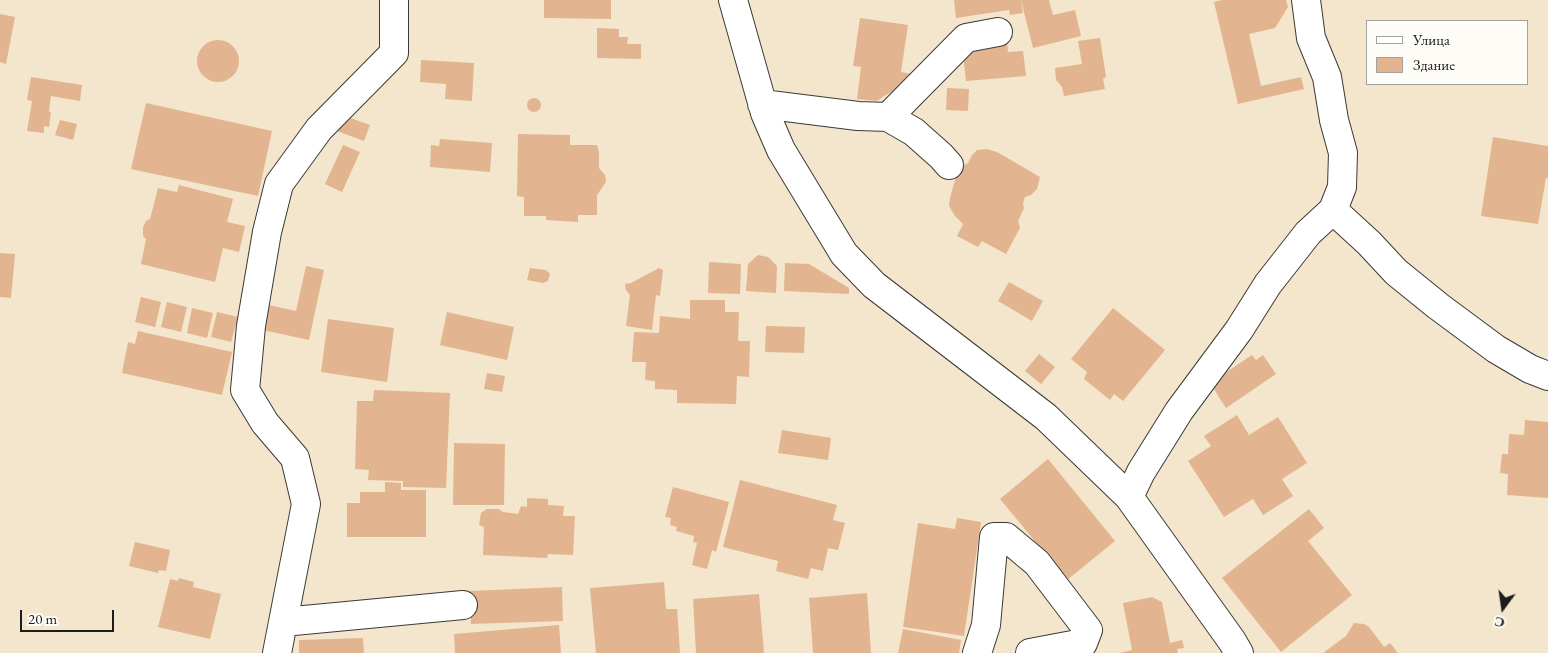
<!DOCTYPE html>
<html>
<head>
<meta charset="utf-8">
<style>
  body { margin:0 }
  #map { position:relative; width:1548px; height:653px; overflow:hidden; background:#f3e6cc; font-family:"EB Garamond",serif }
  canvas { display:block }
  .legend { position:absolute; left:1366px; top:20px; width:162px; height:65px; box-sizing:border-box; background:#fdfcf7; border:1px solid #a3a29f; margin:0; padding:6px 9px; list-style:none; font-size:15px; color:#1c1c1c }
  .legend li { display:flex; align-items:center; gap:10px; height:25px }
  .legend b { width:25px; border:1px solid #a3a29f }
  .north { position:absolute; left:1478px; top:583px; width:50px; height:50px; -webkit-text-stroke:4px #fdfcf7; paint-order:stroke; rotate:194deg; font-size:14px; font-weight:700; line-height:20px; text-align:center; color:#1c1c1c }
  .north::after { content:''; display:block; margin:auto; width:18px; height:22px; background:#1c1c1c; clip-path:polygon(50% 0,100% 100%,50% 72%,0 100%) }
  .scale { position:absolute; left:20px; top:610px; width:94px; height:22px; box-sizing:border-box; border:2px solid #1c1c1c; border-top:0; padding-left:6px; font-size:15px; line-height:18px; white-space:nowrap; color:#1c1c1c; -webkit-text-stroke:4px #fdfcf7; paint-order:stroke }
</style>
</head>
<body>
<div id="map">
<canvas width="1548" height="653"></canvas>
<ul class="legend">
<li><b style="height:6px;background:#fff"></b>Улица</li>
<li><b style="height:14px;background:#e3b490"></b>Здание</li>
</ul>
<div class="north">С</div>
<div class="scale">20 m</div>
</div>
<script>
const c = document.querySelector('canvas').getContext('2d');
c.lineJoin = 'round';
function fillPath(path, color) { c.fillStyle = color; c.fill(path, 'evenodd'); }
const toPath = rows => new Path2D(rows.map(r => 'M' + r).join(''));
function strokePath(path, color, width, dash) { c.strokeStyle = color; c.lineWidth = width; c.lineCap = dash ? 'butt' : 'round'; c.setLineDash(dash || []); c.stroke(path); }
const building = toPath([
  [544,0,611,0,611,19,544,18],
  [954,0,1021,0,1023,13,1010,15,1009,10,956,18],
  [1021,0,1049,0,1053,15,1075,10,1081,36,1033,48],
  [1222,0,1286,0,1288,7,1275,28,1249,34,1261,86,1301,77,1304,89,1238,104,1214,2],
  [0,14,15,17,6,64,0,62],
  [860,18,908,25,901,72,912,74,904,86,884,96,877,101,857,99,861,67,853,66],
  [597,28,619,29,619,37,628,37,627,44,641,44,641,59,597,58],
  [1100,38,1106,77,1103,79,1105,89,1064,96,1062,87,1056,80,1055,68,1082,64,1078,41],
  '197 61a21 21 0 1 1 42 0a21 21 0 1 1-42 0Z',
  [1007,41,1008,52,1023,51,1026,76,966,81,962,46],
  [421,60,474,63,472,101,445,99,446,84,420,82],
  [31,77,82,85,80,101,51,96,49,111,51,113,49,127,44,126,44,133,27,131,32,101,27,100],
  [947,88,969,89,968,111,946,110],
  '527 105a7 7 0 1 1 14 0a7 7 0 1 1-14 0Z',
  [146,103,272,131,258,196,131,169],
  [342,115,370,125,364,141,337,131],
  [60,120,77,124,73,140,55,135],
  [518,134,570,135,570,145,597,145,599,152,599,168,605,175,606,182,597,195,597,215,578,215,578,222,546,220,546,216,524,216,524,197,517,196],
  [1493,137,1548,146,1548,178,1546,178,1538,224,1481,216],
  [440,139,492,143,490,172,430,167,431,145,439,146],
  [343,145,360,152,342,192,325,184],
  [987,149,997,152,1040,177,1037,189,1031,195,1025,197,1023,203,1024,208,1018,221,1020,228,1006,254,982,241,978,247,957,236,963,224,955,216,949,206,950,198,957,173,962,166,968,163,972,155,977,150],
  [179,185,233,199,227,222,245,226,239,252,223,248,215,282,141,264,146,239,143,236,143,227,146,221,150,219,158,188,177,192],
  [0,253,15,254,11,298,0,297],
  [758,255,768,257,777,266,776,293,746,291,748,264],
  [709,262,741,264,740,294,708,293],
  [785,263,809,264,849,288,849,294,784,291],
  [306,266,324,270,309,340,258,329,264,304,296,311],
  [530,268,546,270,550,274,548,281,543,283,527,280],
  [659,268,663,270,660,296,656,295,652,330,626,326,630,295,626,290,625,284,631,283],
  [1009,282,1043,301,1032,321,998,301],
  [141,297,161,302,155,327,135,322],
  [690,300,725,300,725,312,739,312,738,341,750,341,749,377,737,376,736,404,677,403,677,390,655,389,655,381,645,380,646,362,632,362,634,332,659,333,660,316,690,319],
  [167,302,187,307,181,332,161,327],
  [192,308,213,313,207,338,187,333],
  [1113,308,1165,350,1123,401,1114,394,1110,400,1084,379,1087,372,1071,359],
  [217,312,238,317,231,342,211,337],
  [447,312,514,327,507,360,440,345],
  [328,319,394,328,387,382,321,372],
  [766,326,805,327,804,353,765,352],
  [138,331,232,352,222,395,122,373,128,342,135,344],
  [1039,354,1055,367,1041,384,1025,371],
  [1252,355,1256,360,1263,355,1276,374,1226,408,1210,383],
  [487,373,505,376,502,392,484,389],
  [374,390,450,393,446,488,403,487,403,481,368,480,369,470,355,469,357,401,373,401],
  [1237,415,1249,435,1278,417,1307,463,1282,479,1293,496,1263,515,1253,499,1224,517,1188,461,1211,446,1204,436],
  [1525,420,1548,422,1548,498,1507,495,1508,474,1500,473,1502,454,1508,454,1509,434,1524,435],
  [782,430,831,438,828,460,778,453],
  [454,443,505,444,504,505,453,505],
  [1048,459,1115,541,1067,580,1000,499],
  [740,480,837,505,833,520,845,523,838,550,828,548,823,571,811,568,808,579,776,571,778,561,723,547],
  [385,482,401,483,401,490,426,490,426,537,347,537,347,503,360,503,360,492,385,492],
  [673,487,729,502,716,552,712,550,707,569,692,565,697,543,693,542,694,536,676,531,677,527,670,525,671,518,665,517],
  [527,498,548,499,548,505,564,506,563,516,575,516,573,555,548,554,547,558,483,555,484,527,479,525,481,513,487,509,499,509,503,512,518,514,521,506,527,507],
  [1309,509,1324,528,1308,541,1352,595,1281,652,1222,578],
  [957,518,981,522,964,636,903,627,918,523,955,529],
  [135,542,170,550,166,571,159,570,158,573,129,566],
  [179,578,194,582,193,587,221,594,210,639,158,627,170,579,178,581],
  [664,582,666,609,677,609,680,653,596,653,590,588],
  [562,587,563,621,471,624,470,591],
  [867,593,871,653,813,653,809,598],
  [759,594,764,653,696,653,693,599],
  [1152,597,1162,602,1170,643,1182,640,1184,648,1177,649,1178,653,1119,653,1132,650,1123,603],
  [1354,623,1364,624,1369,627,1384,647,1390,643,1398,653,1323,653,1346,636],
  [559,625,561,653,455,653,454,634],
  [903,629,961,640,959,653,898,653],
  [363,638,364,653,299,653,299,640]
]);
const minor = toPath([
  [733,0,765,113,781,150,844,254,874,285,1046,417,1129,497,1232,641,1239,653],
  [762,104,858,116,888,117,966,38,998,32],
  [888,117,914,132,941,156,949,165],
  [1333,210,1369,243,1396,272,1438,306,1496,349,1530,369,1548,376],
  [1129,497,1141,472,1179,411,1239,330,1268,284,1308,233,1333,210,1342,187,1343,153,1334,120,1327,77,1311,38,1306,0],
  [283,622,463,605],
  [277,653,306,504,295,458,265,423,245,390,251,326,267,232,279,184,319,129,394,53,394,0],
  [977,653,986,625,994,537,1006,537,1037,563,1088,630,1083,643,1030,653]
]);
fillPath(building, '#e3b490');
strokePath(minor, '#3c3a36', 30);
strokePath(minor, '#fff', 28);
</script>
</body>
</html>
